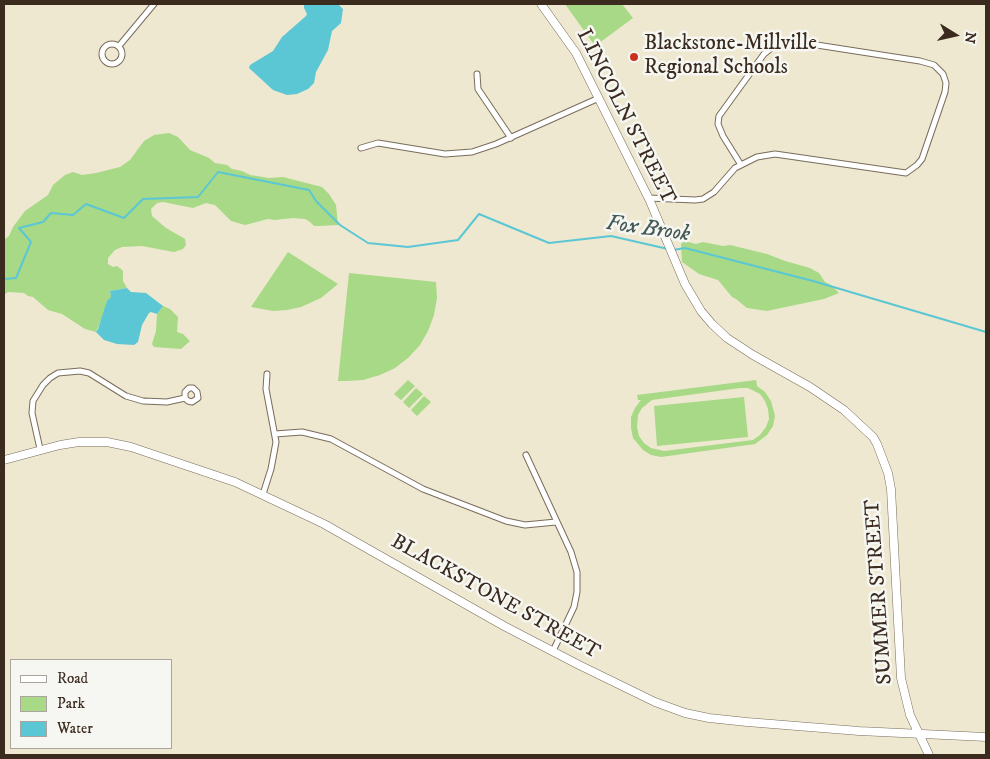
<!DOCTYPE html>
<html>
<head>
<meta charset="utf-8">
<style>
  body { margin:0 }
  #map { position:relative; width:990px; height:759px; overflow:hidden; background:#ede8cf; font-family:"IM FELL DW Pica",serif }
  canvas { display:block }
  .frame { position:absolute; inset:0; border:5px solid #3b2a1e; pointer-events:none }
  .legend { position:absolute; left:10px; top:659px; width:162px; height:90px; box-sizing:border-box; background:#f6f6f2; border:1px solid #aba49d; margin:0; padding:6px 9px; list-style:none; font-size:15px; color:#3b2a1e }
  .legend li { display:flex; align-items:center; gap:10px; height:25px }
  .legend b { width:25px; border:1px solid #aba49d }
  .north { position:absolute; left:930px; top:10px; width:50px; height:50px; -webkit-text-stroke:4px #f6f6f2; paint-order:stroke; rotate:100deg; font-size:14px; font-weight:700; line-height:20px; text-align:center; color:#3b2a1e }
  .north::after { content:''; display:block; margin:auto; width:18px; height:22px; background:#3b2a1e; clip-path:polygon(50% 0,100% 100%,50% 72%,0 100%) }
</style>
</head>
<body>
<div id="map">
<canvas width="990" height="759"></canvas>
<div class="frame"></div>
<ul class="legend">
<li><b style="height:6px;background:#fff"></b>Road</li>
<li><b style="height:14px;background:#a7d987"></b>Park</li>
<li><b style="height:14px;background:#5cc7d4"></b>Water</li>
</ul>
<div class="north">N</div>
</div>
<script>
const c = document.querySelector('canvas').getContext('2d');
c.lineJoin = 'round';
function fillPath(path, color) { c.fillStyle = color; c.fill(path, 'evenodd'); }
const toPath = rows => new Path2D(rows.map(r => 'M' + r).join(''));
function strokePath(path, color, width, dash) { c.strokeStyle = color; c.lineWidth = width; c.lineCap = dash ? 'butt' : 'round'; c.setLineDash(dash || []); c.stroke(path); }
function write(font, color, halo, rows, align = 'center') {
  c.font = font + ' "IM FELL DW Pica",serif'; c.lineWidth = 5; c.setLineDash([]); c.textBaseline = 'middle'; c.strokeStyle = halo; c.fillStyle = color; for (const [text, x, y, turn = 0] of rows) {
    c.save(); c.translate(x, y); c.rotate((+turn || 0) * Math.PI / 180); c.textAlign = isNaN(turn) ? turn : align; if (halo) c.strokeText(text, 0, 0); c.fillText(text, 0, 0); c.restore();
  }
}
const green = toPath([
  [565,4,622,4,633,18,595,46],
  [169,133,178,137,190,150,209,158,215,163,227,165,232,169,242,171,250,175,269,178,283,177,322,187,329,194,336,205,338,225,318,226,314,226,310,222,305,219,293,218,275,220,268,219,245,225,231,221,215,205,206,203,193,208,163,202,157,203,151,209,152,216,166,228,185,239,186,245,183,249,174,252,142,246,122,247,115,250,108,258,108,264,113,267,117,266,121,269,123,271,123,281,127,288,110,291,111,297,96,332,85,329,62,314,48,310,33,297,28,296,24,293,8,292,4,295,4,240,9,236,13,227,25,211,48,195,53,185,65,175,73,172,82,175,96,173,120,167,130,160,144,141,154,135],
  [684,241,696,244,703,242,723,246,730,245,767,254,785,261,810,268,819,273,825,282,831,285,839,293,824,299,776,309,767,311,747,308,736,299,732,297,718,280,699,274,682,262,681,244],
  [288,252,338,284,321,298,301,307,287,310,273,311,251,307],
  [349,273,436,282,437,298,434,315,428,331,420,345,408,358,395,368,380,375,363,380,346,381,338,381],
  [163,306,170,309,178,317,177,332,183,334,190,341,181,349,154,347,152,344,156,331,157,314],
  [408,380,415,386,401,400,394,394],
  [756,380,757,386,765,392,771,401,775,416,773,426,767,435,755,444,661,457,651,455,643,450,633,438,631,428,631,417,635,408,641,400,638,400,637,395],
  [740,388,748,388,760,394,765,401,768,409,769,419,766,427,760,435,753,440,664,451,651,448,644,443,639,436,637,427,638,415,642,408,652,400],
  [416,388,423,394,409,408,403,402],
  [424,396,431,402,417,416,411,410],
  [744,397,748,437,657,446,654,406]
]);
const water = toPath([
  [304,4,338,4,343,9,341,23,332,31,328,50,316,72,314,83,308,89,297,94,287,95,273,90,249,68,250,65,273,51,282,37,306,16,307,14,304,8],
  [127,288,131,292,146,293,163,306,157,314,151,312,149,313,142,325,138,342,134,345,117,344,104,340,96,332,98,329,107,301,111,297,110,291]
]);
const stream = toPath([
  [673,250,685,248,813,281,986,332],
  [4,279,16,278,31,242,19,228,43,222,51,213,73,215,86,204,124,218,143,199,198,197,218,172,309,190,316,201,340,225,368,243,408,247,458,240,479,214,549,243,611,236,668,249]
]);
const street = toPath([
  '102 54a10 10 0 1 1 20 0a10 10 0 1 1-20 0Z',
  [119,46,154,4],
  [477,74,478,89,511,138],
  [361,148,378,143,445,154,472,152,496,144,599,98],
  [648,198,695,200,703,199,714,192,735,168,757,157,775,154,906,173,917,165,922,159,945,92,946,83,943,74,934,65,920,61,791,41,782,41,775,45,764,54,719,116,718,124,723,136,741,165],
  [275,434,302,432,331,439,423,489,506,521,525,525,556,522],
  [40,449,32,413,33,401,43,385,50,378,58,373,80,371,89,373,126,396,143,401,167,402,185,398,188,401,192,402,198,398,197,392,193,388,189,388,185,392,185,398],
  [526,455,571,552,577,572,577,592,574,607,553,651],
  [263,494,271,469,276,442,266,389,267,374]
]);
const secondary = toPath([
  [541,4,576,53,650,201,685,284,701,311,712,324,727,338,753,355,810,387,844,410,873,437,877,444,888,473,891,489,901,678,910,715,929,755],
  [4,460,60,445,79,442,107,442,131,447,235,482,324,524,504,626,579,665,655,702,685,713,709,718,747,722,859,731,986,737]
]);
const markers = [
  [634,57,5,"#c8321e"]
];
const poiNames = [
  ["Blackstone-Millville",644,45],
  ["Regional Schools",644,69]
];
const streetNames = [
  ["LINCOLN STREET",625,117,63],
  ["SUMMER STREET",880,592,-94],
  ["BLACKSTONE STREET",495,598,29]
];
const waterNames = [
  ["Fox Brook",648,230,8]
];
fillPath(green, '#a7d987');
fillPath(water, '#5cc7d4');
strokePath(stream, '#5cc7d4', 2);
strokePath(street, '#796c5c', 7);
strokePath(secondary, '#796c5c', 9);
strokePath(street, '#fff', 5);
strokePath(secondary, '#fff', 8);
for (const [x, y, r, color] of markers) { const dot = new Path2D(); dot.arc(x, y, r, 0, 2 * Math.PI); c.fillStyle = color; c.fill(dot); strokePath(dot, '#f6f6f2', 2); }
write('21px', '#3b2a1e', '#f6f6f2', poiNames, 'left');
write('21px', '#3b2a1e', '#f6f6f2', streetNames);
write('italic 22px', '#455955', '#f6f6f2', waterNames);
</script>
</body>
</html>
